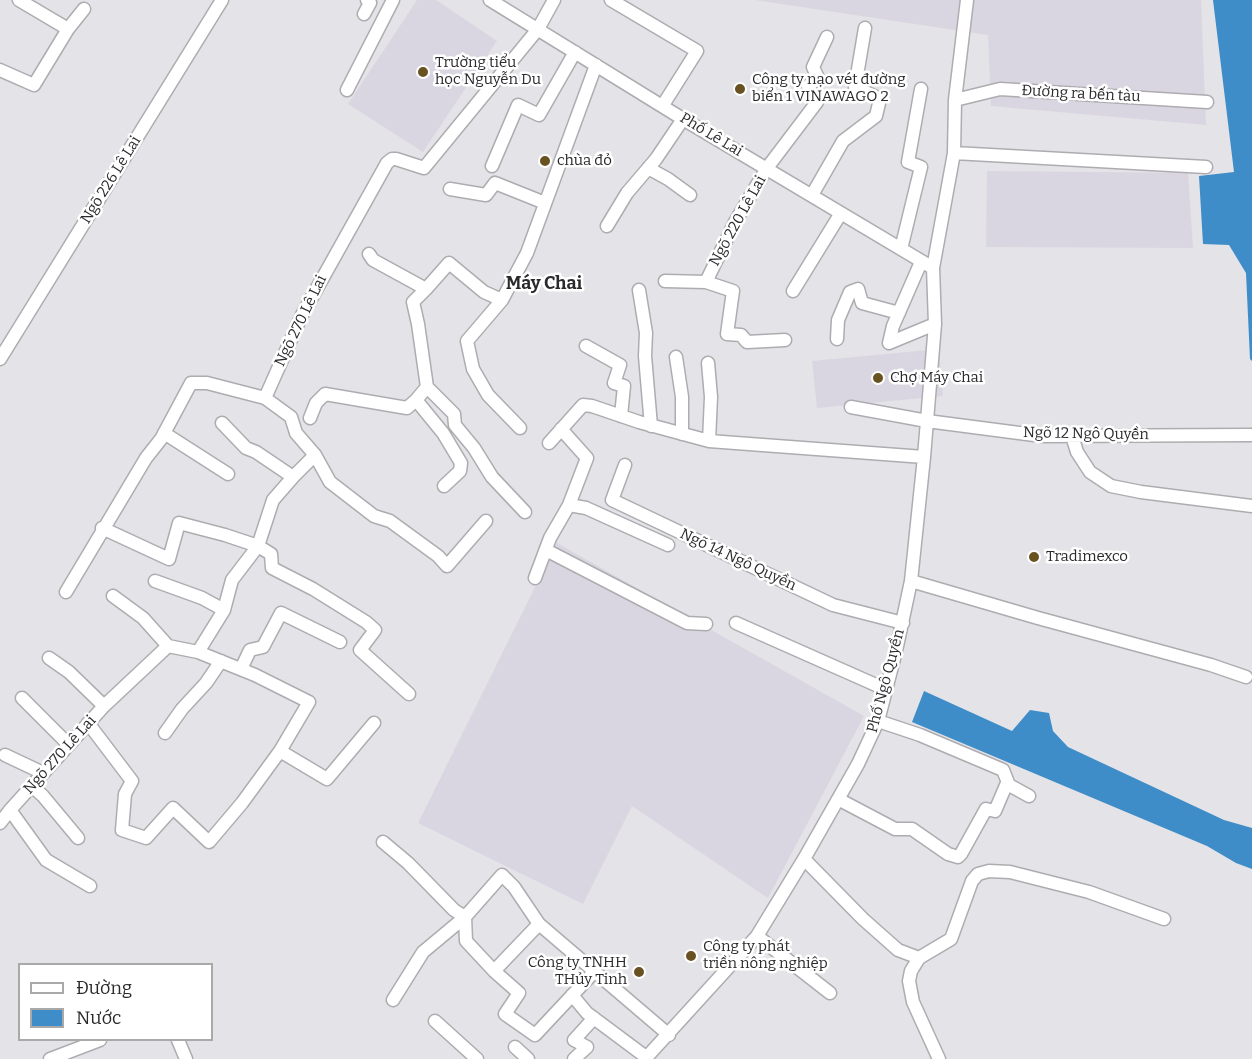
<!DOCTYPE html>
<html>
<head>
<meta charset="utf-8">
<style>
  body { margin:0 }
  #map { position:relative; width:1252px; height:1059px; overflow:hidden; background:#e4e3e7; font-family:Bitter,serif }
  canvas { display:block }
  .legend { position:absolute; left:18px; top:963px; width:195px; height:78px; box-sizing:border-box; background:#fff; border:2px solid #aaa9aa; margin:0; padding:8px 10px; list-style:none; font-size:18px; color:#2a292b }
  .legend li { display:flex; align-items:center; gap:12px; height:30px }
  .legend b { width:30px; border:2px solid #aaa9aa }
</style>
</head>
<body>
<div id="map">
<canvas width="1252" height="1059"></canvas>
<ul class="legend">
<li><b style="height:8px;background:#fff"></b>Đường</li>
<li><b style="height:16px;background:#3e8dc9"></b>Nước</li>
</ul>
</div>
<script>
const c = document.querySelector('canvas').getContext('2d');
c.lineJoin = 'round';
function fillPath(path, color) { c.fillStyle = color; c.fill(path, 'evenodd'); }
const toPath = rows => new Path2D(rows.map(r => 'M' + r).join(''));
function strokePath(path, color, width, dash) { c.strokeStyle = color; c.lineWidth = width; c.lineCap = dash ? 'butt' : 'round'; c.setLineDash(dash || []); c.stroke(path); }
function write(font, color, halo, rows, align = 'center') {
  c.font = font + ' Bitter,serif'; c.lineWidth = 5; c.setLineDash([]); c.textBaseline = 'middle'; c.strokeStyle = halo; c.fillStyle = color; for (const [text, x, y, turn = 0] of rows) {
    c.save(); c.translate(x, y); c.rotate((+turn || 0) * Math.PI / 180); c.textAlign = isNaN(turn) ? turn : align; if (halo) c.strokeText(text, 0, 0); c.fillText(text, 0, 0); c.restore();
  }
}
const built = toPath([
  [417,0,436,0,497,41,423,152,348,104],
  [755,0,1201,0,1206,125,991,106,988,35],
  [987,171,1188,173,1193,248,986,247],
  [939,349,943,396,817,408,812,361],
  [557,543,864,716,768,898,632,806,583,904,418,823]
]);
const water = toPath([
  [1213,0,1252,0,1252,361,1250,359,1246,273,1229,245,1203,244,1199,176,1234,172],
  [924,691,1012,731,1030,710,1049,713,1053,731,1068,747,1224,820,1252,828,1252,869,1236,863,1207,846,912,722]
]);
const minor = toPath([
  [490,0,683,119,933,268],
  [611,0,697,51,663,105],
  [364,14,370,3,367,0],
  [68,29,84,9],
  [0,70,34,85,68,29,19,0],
  [347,90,393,0],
  [955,100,1000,89,1207,102],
  [954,153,1206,167],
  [492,166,518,105,539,115,575,52],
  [648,168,668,179,690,195],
  [450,189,486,195,495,183,545,203],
  [812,195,843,141,876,116,880,99,855,87,865,28],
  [607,226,627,193,656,159,683,119],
  [901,249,921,167,908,162,921,89],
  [369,254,373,260,426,289,449,263,484,292,502,300],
  [665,281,706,282],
  [426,289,413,302,418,324,427,387,454,414,455,425,474,448,492,477,525,512],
  [639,290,646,333,645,356,651,426],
  [793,291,841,213],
  [837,339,838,320,850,292,858,289,862,303,899,313],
  [785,340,747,342,741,335,727,334,733,291,706,282,735,222,767,168,817,102,808,86,818,78,813,67,827,37],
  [889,343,893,326,921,262],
  [889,343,935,324],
  [586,346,620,365,614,383,624,386,621,416],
  [676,357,682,397,682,434],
  [0,359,222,0],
  [708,363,711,397,709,441],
  [416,400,443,433,461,463,460,471,444,486],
  [851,407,927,421,1042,436,1252,435],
  [310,418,316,403,325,394,407,408,416,400,427,387],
  [222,423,246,448,256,452,293,477,315,455],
  [520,428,488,395,473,369,467,341,502,300,527,253,596,65],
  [164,433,228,474],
  [1072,436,1077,452,1090,472,1111,486,1141,492,1252,506],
  [549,443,583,405,592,406,639,422,709,441,924,457],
  [625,465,612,500,833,605,903,623],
  [569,505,586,508,668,545],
  [486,521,447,566,438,556,390,521,374,516,330,482,315,455,296,433,291,417,265,398,302,315,387,163,392,159,396,159,424,168,538,29,554,0],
  [102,528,169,559,179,523,225,535,258,546,271,554,272,568,313,589,366,622,375,630,360,650,409,694],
  [546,550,687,623,706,624],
  [535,578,550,538,569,505,587,458,561,429],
  [155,581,202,598,224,610],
  [911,581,1038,618,1211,665,1246,677],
  [66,592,146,458,161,439,191,383,207,383,265,398],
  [113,596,143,618,168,646],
  [736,623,885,689],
  [49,658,69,672,104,706],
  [241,669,250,650,263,647,281,613,340,642],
  [22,698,69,745],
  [878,721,920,735,1003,770,1009,785,1029,796],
  [88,723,132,781,125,794,122,830,146,838,173,808,209,842,242,803,280,751,309,702,255,675,198,652],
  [165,733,182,709,206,683,221,661],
  [280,751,327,779,374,723],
  [5,755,43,773],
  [32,786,43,796,78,838],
  [838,799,895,829,912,829,948,854,958,857,961,854,986,809,995,811,1007,783],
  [10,810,46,860,90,886],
  [0,823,10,810,104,706,168,646,198,652,224,610,232,580,258,546,273,500,293,477],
  [383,842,408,863,454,910,465,917,502,875,514,887,539,924,669,1035],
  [804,859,863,919,898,950,919,958],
  [757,936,830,993],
  [494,971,519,993,505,1014,535,1035,594,972],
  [572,995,587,1013,646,1057],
  [393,1000,423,952,465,917,466,941,494,971,539,924],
  [435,1021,477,1059],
  [178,1040,186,1059],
  [515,1047,528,1059],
  [50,1059,100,1040],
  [574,1059,587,1047,574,1040,594,1018],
  [645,1059,757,936,804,859,858,764,878,721,896,651,911,581,924,457,935,324,933,268,954,153,955,100,967,0],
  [939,1059,913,1002,909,981,911,971,919,958,951,939,972,881,978,874,989,871,1010,872,1089,892,1164,919]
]);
const markers = [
  [423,72,6,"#685222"],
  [740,89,6,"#685222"],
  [545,161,6,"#685222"],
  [878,378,6,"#685222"],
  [1034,557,6,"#685222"],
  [691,956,6,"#685222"],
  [639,972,6,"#685222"]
];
const poiNames = [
  ["Trường tiểu",435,63],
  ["học Nguyễn Du",435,80],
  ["Công ty nạo vét đường",752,80],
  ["biển 1 VINAWAGO 2",752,97],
  ["chùa đỏ",557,161],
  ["Chợ Máy Chai",890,378],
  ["Tradimexco",1046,557],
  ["Công ty phát",703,947],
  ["triền nông nghiệp",703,964],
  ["Công ty TNHH",627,963,"right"],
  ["THủy Tinh",627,980,"right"]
];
const streetNames = [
  ["Đường ra bến tàu",1081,94,3],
  ["Phố Lê Lai",711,135,31],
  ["Ngõ 226 Lê Lai",111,180,-58],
  ["Ngõ 220 Lê Lai",738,221,-61],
  ["Ngõ 270 Lê Lai",301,321,-64],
  ["Ngõ 12 Ngô Quyền",1086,434,1],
  ["Ngõ 14 Ngô Quyền",738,560,25],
  ["Phố Ngô Quyền",886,681,-75],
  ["Ngõ 270 Lê Lai",60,755,-48]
];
const quarterNames = [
  ["Máy Chai",544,284]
];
fillPath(built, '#dad6e1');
fillPath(water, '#3e8dc9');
strokePath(minor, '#aeacb0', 15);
strokePath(minor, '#fff', 12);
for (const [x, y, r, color] of markers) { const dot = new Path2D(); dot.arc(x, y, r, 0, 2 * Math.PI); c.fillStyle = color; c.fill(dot); strokePath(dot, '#fff', 2); }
write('15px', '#2a292b', '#fff', poiNames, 'left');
write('15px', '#2a292b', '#fff', streetNames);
write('bold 18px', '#2a292b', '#fff', quarterNames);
</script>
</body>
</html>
